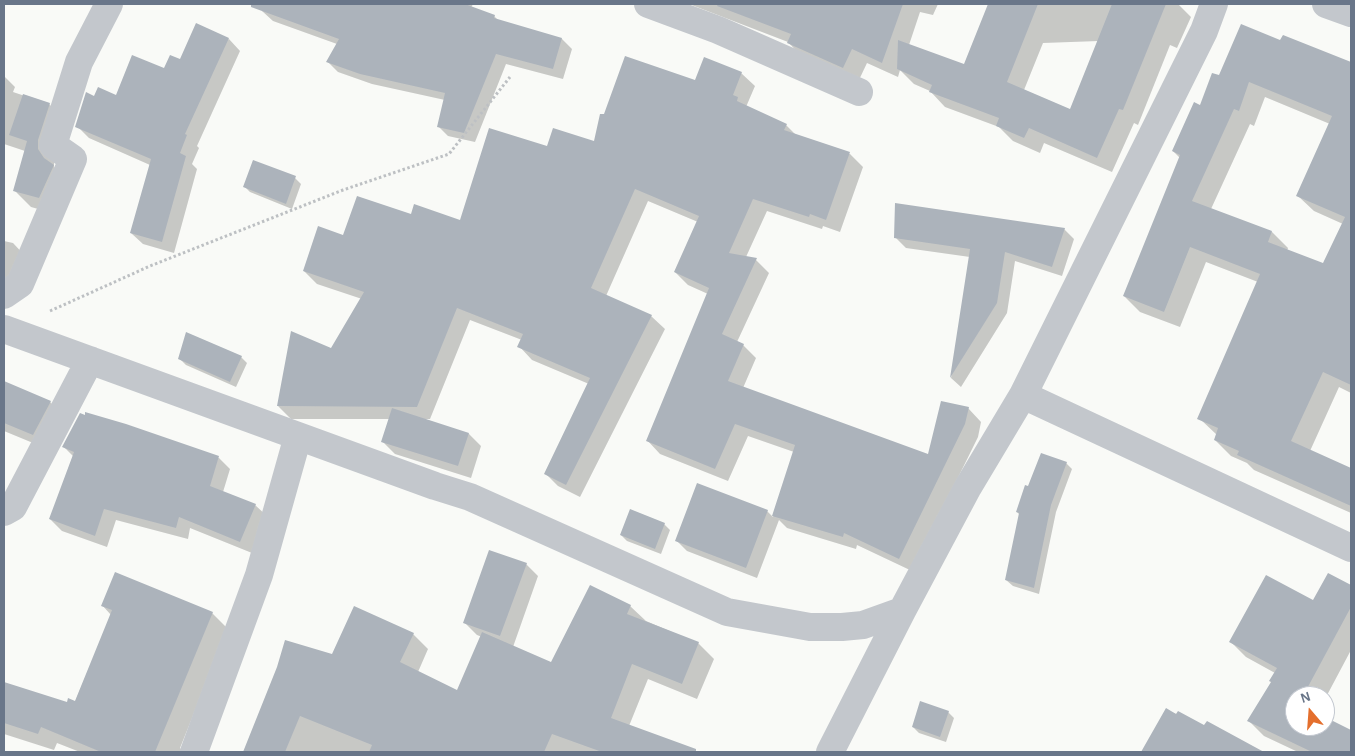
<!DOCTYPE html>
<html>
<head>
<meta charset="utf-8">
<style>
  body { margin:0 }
  #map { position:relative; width:1355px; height:756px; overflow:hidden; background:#f9faf7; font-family:"Alegreya Sans",sans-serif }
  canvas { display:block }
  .frame { position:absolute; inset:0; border:5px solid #697689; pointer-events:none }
  .north { position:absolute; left:1285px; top:686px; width:50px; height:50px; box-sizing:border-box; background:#fff; border:1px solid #c3c8d0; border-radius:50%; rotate:342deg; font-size:14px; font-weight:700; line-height:20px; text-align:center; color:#697689 }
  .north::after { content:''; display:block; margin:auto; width:18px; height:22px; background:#e46f2d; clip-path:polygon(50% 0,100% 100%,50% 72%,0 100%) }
</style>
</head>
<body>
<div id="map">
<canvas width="1355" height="756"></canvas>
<div class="frame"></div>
<div class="north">N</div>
</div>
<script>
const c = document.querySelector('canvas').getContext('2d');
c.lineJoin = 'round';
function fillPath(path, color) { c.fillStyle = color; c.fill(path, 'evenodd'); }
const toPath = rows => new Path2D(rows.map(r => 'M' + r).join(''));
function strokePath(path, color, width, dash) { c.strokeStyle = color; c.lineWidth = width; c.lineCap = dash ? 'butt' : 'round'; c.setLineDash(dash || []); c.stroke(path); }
const shadow = toPath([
  [265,4,473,4,471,8,494,16,499,21,562,39,572,49,563,79,506,64,475,142,448,136,438,126,445,100,372,84,338,72,328,62,337,44,273,21,262,11],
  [689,4,938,4,933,15,920,12,909,45,965,66,991,22,998,4,1178,4,1191,17,1177,48,1170,45,1138,125,1134,123,1112,172,1044,143,1040,153,1013,141,999,127,945,107,930,91,914,84,900,70,898,77,867,63,858,82,803,58,788,42],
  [1099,41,1071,111,1024,90,1043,43],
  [1283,36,1351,64,1351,393,1339,387,1310,451,1351,469,1351,513,1254,470,1247,463,1231,456,1215,440,1217,435,1199,418,1258,282,1206,262,1180,327,1140,312,1124,296,1180,158,1173,151,1200,107,1220,77,1281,42],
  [1265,97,1330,124,1298,196,1314,211,1343,224,1324,265,1287,251,1288,248,1272,232,1211,209,1250,124,1254,126],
  [229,39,240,51,197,146,199,148,192,164,197,169,174,253,143,244,131,233,150,165,89,138,77,126,94,97,117,97,180,61],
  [741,73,755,86,746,107,786,125,797,136,850,154,863,167,840,232,823,226,822,229,767,211,746,257,756,260,769,273,737,342,743,345,756,358,743,388,928,456,968,408,981,422,978,437,912,571,857,545,856,549,787,528,779,520,757,578,687,551,676,540,767,511,773,517,794,452,748,436,728,481,660,454,647,440,708,294,688,285,675,272,698,222,648,201,606,296,651,316,665,329,580,497,558,486,545,473,589,384,532,360,519,346,522,340,470,320,430,419,424,419,469,434,481,446,471,478,395,454,382,441,390,419,291,419,278,406,292,333,331,350,362,299,317,284,304,271,344,236,412,216,461,221,548,147,595,143,605,116,696,82],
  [4,76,15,87,13,92,49,104,66,121,54,157,54,167,70,182,56,214,31,207,14,190,25,151,4,144],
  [295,178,301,184,292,209,250,192,244,186],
  [1064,229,1074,239,1062,276,1015,261,1007,313,961,387,951,378,970,257,906,248,896,238],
  [4,241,13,243,29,260,4,301],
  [241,357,247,363,236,387,186,365,180,359],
  [4,383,50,402,66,418,50,450,4,431],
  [125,425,219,458,230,469,223,492,255,505,267,516,252,553,190,528,188,539,116,520,107,547,62,531,50,519,73,456,64,447],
  [1066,463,1072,469,1056,512,1039,594,1013,586,1006,580,1020,515,1017,512,1029,487],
  [664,524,670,530,661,554,627,541,621,535],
  [526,564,538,576,513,647,551,663,630,606,646,621,698,643,714,659,697,699,648,679,629,726,670,751,669,752,441,752,434,749,433,752,244,752,278,667,332,655,413,634,428,649,418,672,458,692,482,637,477,635,464,622],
  [1328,575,1351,587,1351,650,1325,699,1325,696,1295,696,1295,726,1325,726,1325,719,1351,731,1351,752,1298,752,1264,736,1249,721,1272,682,1275,673,1246,657,1231,642,1314,602],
  [102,605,212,613,228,629,180,748,184,752,80,752,57,743,54,750,4,734,4,683,67,704,75,702,111,615],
  [1167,710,1258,750,1260,752,1142,752],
  [948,712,954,718,946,742,919,733,913,727]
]);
const building = toPath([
  [251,4,465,4,495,15,494,18,562,38,553,69,496,54,464,133,437,127,445,93,360,74,326,62,339,39,251,7],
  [718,4,903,4,882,63,852,49,843,68,787,43,791,34,717,6],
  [988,4,1038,4,1007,82,1070,109,1112,4,1166,4,1123,110,1119,109,1097,158,1029,128,1024,138,996,126,999,118,929,92,932,85,897,69,898,40,964,64],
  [196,23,229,38,185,134,187,135,180,153,186,156,162,242,130,233,151,159,75,127,86,92,94,96,98,87,116,95,132,55,164,68,170,55,180,59],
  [1241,24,1280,40,1283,35,1351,62,1351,385,1323,372,1291,441,1351,468,1351,506,1237,455,1239,451,1214,440,1218,428,1197,419,1260,274,1190,247,1164,312,1123,296,1180,155,1172,151,1194,102,1200,105,1212,73,1219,75],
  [1249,82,1332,116,1296,196,1345,217,1323,263,1268,242,1272,231,1192,201,1234,109,1239,111],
  [625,56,695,80,704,57,742,72,733,95,738,97,737,101,787,124,784,130,850,152,826,220,810,214,809,217,753,199,729,253,757,258,722,334,744,344,728,381,928,454,941,401,969,407,965,424,899,559,844,533,843,537,772,516,795,445,735,424,715,469,646,441,709,288,674,272,699,216,635,189,591,288,652,315,566,485,544,474,590,378,517,347,523,334,457,308,417,407,277,406,291,331,331,348,364,292,303,271,318,226,343,235,357,196,411,214,414,204,460,220,489,128,547,146,553,128,594,141,600,114,604,114],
  [23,94,50,103,38,140,38,149,44,158,54,165,39,198,13,191,27,141,9,135],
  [253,160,296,176,286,204,243,187],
  [895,203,1065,228,1052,267,1005,252,997,303,950,378,970,249,894,238],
  [186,332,242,356,230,382,178,359],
  [4,381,51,401,33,435,4,423],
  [392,408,469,433,458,466,381,442],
  [85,412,126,424,219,456,210,486,256,504,240,542,179,517,176,528,104,509,95,536,49,519,74,452,62,447,80,413,85,415],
  [1041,453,1067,462,1051,505,1034,588,1005,580,1019,513,1016,512,1025,485,1028,486],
  [697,483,768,510,746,568,675,541],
  [630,509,665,523,655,549,620,535],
  [489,550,527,563,500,636,463,623],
  [115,572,213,612,155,752,101,752,41,727,38,734,4,723,4,682,67,702,68,698,75,701,112,610,101,606],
  [1328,573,1351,585,1351,607,1303,696,1295,696,1295,726,1325,726,1325,717,1351,730,1351,752,1312,752,1247,721,1271,682,1269,681,1277,668,1229,642,1266,575,1313,600],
  [590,585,631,605,627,614,699,642,682,684,632,664,611,718,696,749,696,752,602,752,552,734,544,752,369,752,372,745,300,716,285,752,243,752,277,667,285,640,332,654,354,606,414,633,400,662,457,690,482,632,551,662],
  [920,701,949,711,940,737,912,727],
  [1166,708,1176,714,1178,711,1204,725,1207,721,1264,752,1141,752]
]);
const path = toPath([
  [50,311,150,266,343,190,449,154,510,77]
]);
const minor = toPath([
  [648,4,718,30,859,92],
  [1326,4,1351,13],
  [4,295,20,284,73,159,53,145,79,62,109,4],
  [4,329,435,486,470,497,727,612,810,627,842,627,863,625,902,611],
  [1023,395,1351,548],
  [4,512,13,507,90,360],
  [194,752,259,575,298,436],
  [830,752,902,611,968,487,1023,395,1204,31,1214,4]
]);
fillPath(shadow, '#0003');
fillPath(building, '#acb3bb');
strokePath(path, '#bdc0c3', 3, [2.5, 2.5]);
strokePath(minor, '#c3c7cc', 28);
</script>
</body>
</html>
